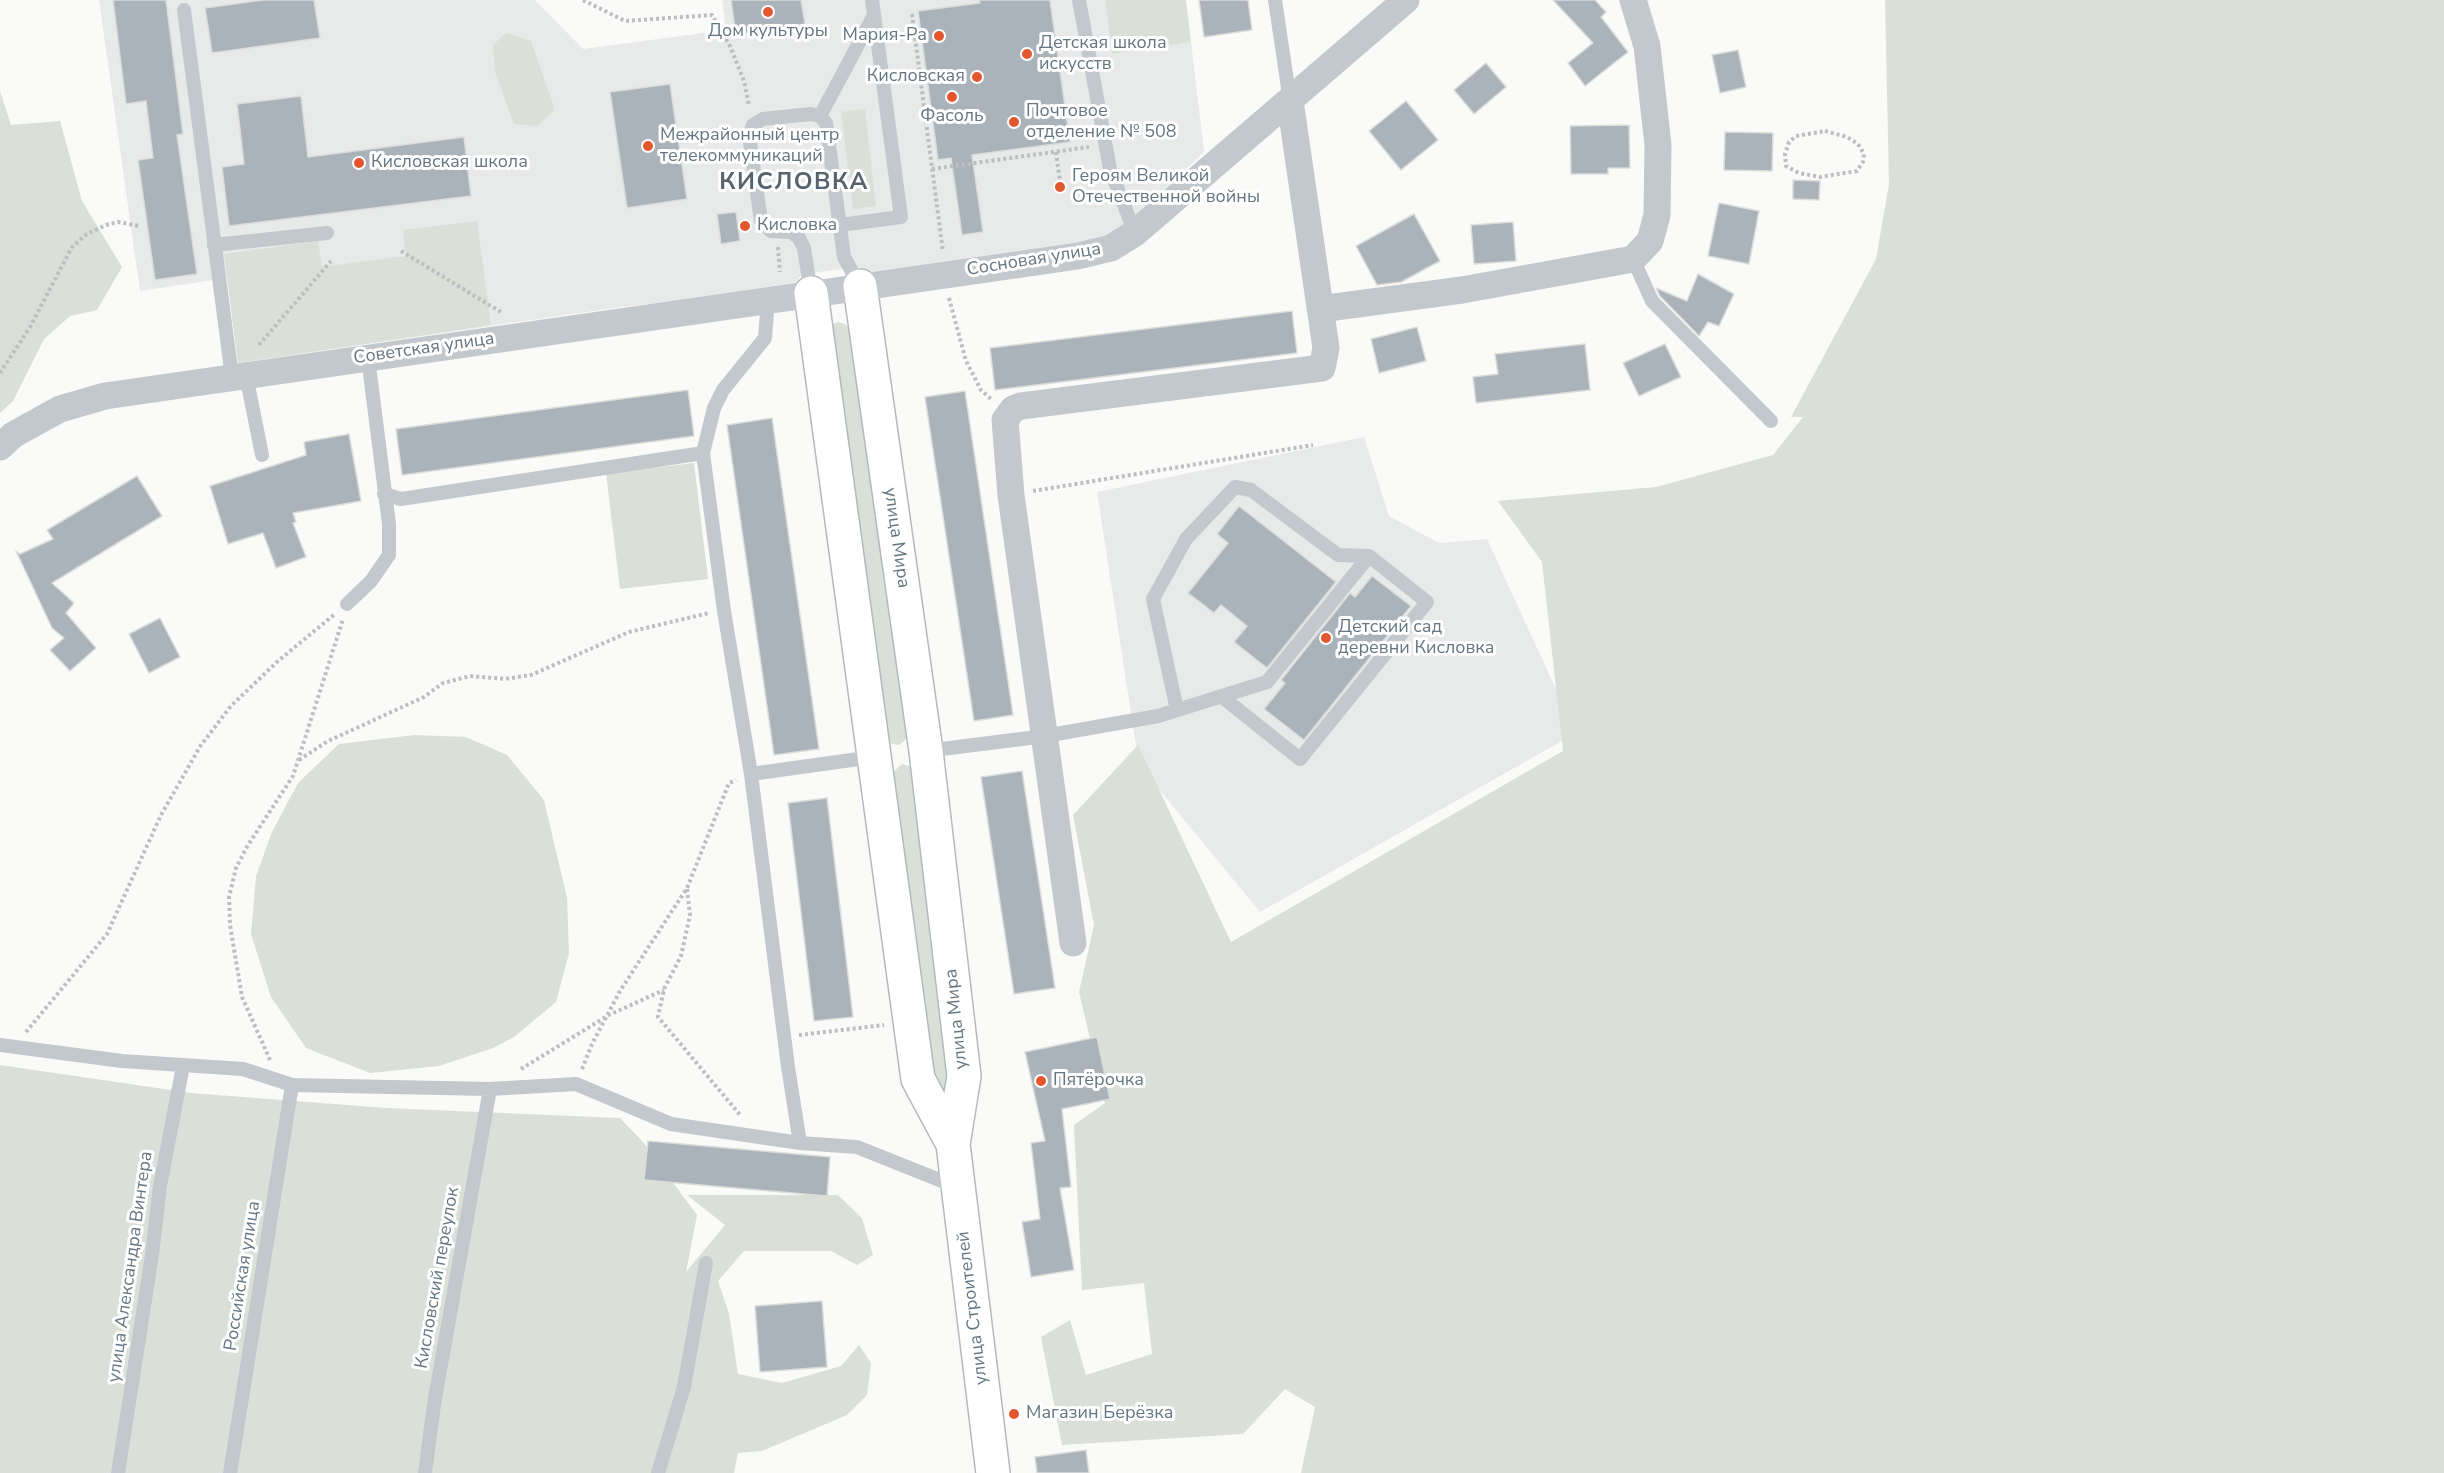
<!DOCTYPE html>
<html>
<head>
<meta charset="utf-8">
<style>
  body { margin:0 }
  canvas { display:block; background:#fafaf8 }
</style>
</head>
<body>
<canvas width="2444" height="1473"></canvas>
<script>
const c = document.querySelector('canvas').getContext('2d');
c.lineJoin = 'round';
function fillPath(path, color) { c.fillStyle = color; c.fill(path, 'evenodd'); }
const toPath = rows => new Path2D(rows.map(r => 'M' + r).join(''));
function strokePath(path, color, width, dash) { c.strokeStyle = color; c.lineWidth = width; c.lineCap = dash ? 'butt' : 'round'; c.setLineDash(dash || []); c.stroke(path); }
function write(font, color, halo, rows, align = 'center') {
  c.font = font + ' "Nunito Sans",sans-serif'; c.lineWidth = 6; c.setLineDash([]); c.textBaseline = 'middle'; c.strokeStyle = halo; c.fillStyle = color; for (const [text, x, y, turn = 0] of rows) {
    c.save(); c.translate(x, y); c.rotate((+turn || 0) * Math.PI / 180); c.textAlign = isNaN(turn) ? turn : align; if (halo) c.strokeText(text, 0, 0); c.fillText(text, 0, 0); c.restore();
  }
}
const built = toPath([
  [99,0,535,0,583,49,726,30,722,0,1105,0,1112,54,1191,42,1204,152,1145,208,1104,240,877,274,864,272,860,267,802,274,796,282,776,289,614,308,238,363,227,278,140,291],
  [1364,437,1389,516,1439,543,1487,539,1576,733,1260,912,1139,765,1097,492]
]);
const green = toPath([
  [1105,0,1186,0,1191,42,1112,54],
  [1885,0,2444,0,2444,1473,1301,1473,1315,1407,1285,1389,1243,1434,1062,1445,1041,1337,1070,1320,1086,1375,1152,1354,1144,1283,1082,1290,1074,1125,1105,1103,1079,992,1094,925,1073,815,1138,745,1231,942,1563,751,1542,562,1498,501,1656,487,1773,455,1803,417,1791,417,1876,259,1889,184],
  [506,33,531,41,555,110,537,126,514,124,495,72,493,45],
  [0,91,11,125,60,121,82,201,122,267,97,310,70,316,44,339,13,401,0,413],
  [865,109,876,206,853,209,841,112],
  [477,221,491,325,238,363,224,254,318,241,322,267,406,256,403,230],
  [838,322,845,324,850,329,909,737,899,745,892,744,887,739,832,325],
  [694,463,708,579,620,589,606,473],
  [414,735,466,737,507,755,544,800,567,898,569,953,556,1002,514,1037,493,1048,439,1066,370,1073,306,1048,271,997,251,934,256,876,272,832,298,783,339,744],
  [902,764,912,767,952,1082,946,1093,935,1093,892,773],
  [0,1065,191,1093,386,1108,620,1118,643,1142,697,1215,686,1272,725,1225,687,1195,838,1195,862,1218,873,1255,857,1265,831,1251,744,1251,718,1281,729,1314,738,1374,782,1383,841,1366,859,1345,871,1363,867,1395,847,1415,762,1451,738,1453,734,1473,0,1473]
]);
const building = toPath([
  [113,0,166,0,183,134,177,135,197,274,155,280,138,160,153,158,146,101,126,104,113,0],
  [263,0,314,0,320,38,212,53,205,8,263,0],
  [731,0,801,0,805,24,736,35,731,0],
  [979,0,1050,0,1070,142,972,155,983,232,962,235,951,158,938,160,918,11,980,3,979,0],
  [1199,0,1248,0,1252,30,1204,37,1199,0],
  [1553,0,1595,0,1606,12,1601,17,1628,52,1585,86,1568,63,1593,43,1553,0],
  [1738,50,1746,87,1720,93,1712,55,1738,50],
  [1486,63,1506,87,1474,114,1454,90,1486,63],
  [670,84,687,199,627,208,610,92,670,84],
  [301,96,308,157,464,137,471,196,229,226,222,167,244,164,237,104,301,96],
  [1406,101,1438,140,1401,170,1369,131,1406,101],
  [1629,125,1630,168,1608,168,1608,174,1571,174,1570,126,1629,125],
  [1725,132,1773,133,1772,171,1724,170,1725,132],
  [1793,180,1820,181,1819,200,1793,199,1793,180],
  [1719,203,1759,211,1749,264,1708,256,1719,203],
  [736,212,740,241,721,244,717,214,736,212],
  [1414,214,1440,261,1401,282,1377,285,1356,246,1414,214],
  [1513,222,1516,261,1474,264,1471,225,1513,222],
  [1698,274,1734,294,1719,326,1708,322,1699,336,1660,296,1656,288,1687,301,1698,274],
  [1292,311,1297,353,995,390,990,348,1292,311],
  [1417,327,1426,361,1379,373,1371,339,1417,327],
  [1585,344,1590,390,1476,403,1473,377,1498,374,1495,354,1585,344],
  [1665,344,1681,377,1639,396,1623,363,1665,344],
  [688,390,694,436,402,475,396,429,688,390],
  [965,391,1013,715,974,721,925,397,965,391],
  [772,418,819,749,774,755,727,425,772,418],
  [349,434,361,501,293,513,296,522,293,523,306,557,276,568,263,533,228,544,210,486,306,455,304,442,349,434],
  [137,476,162,516,52,583,74,603,66,613,96,648,70,671,50,650,64,638,52,628,16,551,20,554,53,539,47,530,137,476],
  [1239,506,1336,582,1267,668,1234,642,1247,626,1221,605,1214,613,1188,593,1228,543,1217,534,1239,506],
  [1372,576,1411,606,1304,740,1264,709,1285,683,1281,680,1350,593,1355,597,1372,576],
  [160,618,180,657,149,673,129,634,160,618],
  [1022,771,1055,988,1014,994,981,777,1022,771],
  [827,798,853,1017,814,1021,788,803,827,798],
  [1097,1037,1110,1099,1062,1109,1071,1187,1060,1188,1074,1270,1031,1277,1022,1222,1040,1219,1031,1143,1045,1141,1025,1052,1097,1037],
  [648,1141,830,1157,827,1196,644,1180,648,1141],
  [822,1301,827,1367,760,1372,755,1306,822,1301],
  [1086,1450,1089,1473,1037,1473,1035,1457,1086,1450]
]);
const path = toPath([
  [583,0,625,21,712,15,730,46,744,81,749,106],
  [912,14,943,252],
  [1825,131,1847,137,1858,144,1864,154,1863,162,1857,171,1820,177,1799,173,1786,166,1785,154,1789,142,1796,136,1825,131],
  [1056,152,1060,182],
  [932,169,1089,147],
  [778,247,780,272],
  [401,251,501,312],
  [949,298,966,361,981,390,992,400],
  [259,345,331,261],
  [0,373,30,327,72,247,87,234,106,225,118,222,139,226],
  [1033,491,1313,445],
  [299,760,328,741,424,697,443,683,470,676,505,679,531,675,629,632,709,613],
  [687,889,690,915,681,956,664,989,658,1017,741,1116],
  [26,1032,107,934,161,815,201,745,231,706,278,661,335,614],
  [799,1035,884,1025],
  [270,1060,242,997,230,925,229,897,236,868,248,845,293,776,343,619],
  [521,1069,609,1015,664,990],
  [582,1069,592,1044,620,991,687,888,729,783,736,780]
]);
const lane = toPath([
  [1079,0,1110,169,1135,233],
  [1275,0,1290,101],
  [184,10,232,377],
  [820,116,874,15],
  [840,225,901,217,872,0],
  [214,245,327,233],
  [1633,259,1652,301,1771,421],
  [811,293,804,248,799,238,791,232,771,231,761,221,749,135,753,125,763,119,811,114,820,116,826,123,844,257,860,286],
  [246,375,262,455],
  [703,453,714,408,723,390,765,338,768,299],
  [384,494,401,499,703,453,724,611,751,774,788,1067,800,1143],
  [347,604,371,581,389,555,389,524,368,358],
  [1177,710,1153,599,1186,539,1235,487,1251,490,1338,555,1369,556,1427,602,1300,759,1221,696],
  [926,751,1045,736,1158,716,1267,682,1369,556],
  [751,774,873,757],
  [0,1045,122,1061,243,1069,292,1085,490,1089,576,1084,671,1124,800,1143,857,1147,957,1187],
  [118,1473,152,1255,160,1186,183,1066],
  [230,1473,292,1085],
  [425,1473,434,1404,490,1089],
  [658,1473,684,1387,706,1263]
]);
const street = toPath([
  [1320,309,1462,290,1633,259,1650,241,1657,215,1658,145,1647,46,1633,0],
  [0,447,13,435,60,409,105,396,1078,256,1111,248,1135,233,1406,0],
  [1073,943,1011,495,1005,420,1013,409,1021,406,1322,368,1326,348,1290,101]
]);
const secondary = toPath([
  [860,286,926,751,964,1076,953,1144,993,1473],
  [811,293,918,1079,953,1144]
]);
const markers = [
  [768,12,6,"#e4572e"],
  [939,36,6,"#e4572e"],
  [1027,54,6,"#e4572e"],
  [977,77,6,"#e4572e"],
  [952,97,6,"#e4572e"],
  [1014,122,6,"#e4572e"],
  [648,146,6,"#e4572e"],
  [359,163,6,"#e4572e"],
  [1060,187,6,"#e4572e"],
  [745,226,6,"#e4572e"],
  [1326,638,6,"#e4572e"],
  [1041,1081,6,"#e4572e"],
  [1014,1414,6,"#e4572e"]
];
const poiNames = [
  ["Дом культуры",768,32,"center"],
  ["Мария-Ра",927,36,"right"],
  ["Детская школа",1039,44],
  ["искусств",1039,65],
  ["Кисловская",965,77,"right"],
  ["Почтовое",1026,112],
  ["отделение № 508",1026,133],
  ["Фасоль",952,117,"center"],
  ["Межрайонный центр",660,136],
  ["телекоммуникаций",660,157],
  ["Кисловская школа",371,163],
  ["Героям Великой",1072,177],
  ["Отечественной войны",1072,198],
  ["Кисловка",757,226],
  ["Детский сад",1338,628],
  ["деревни Кисловка",1338,649],
  ["Пятёрочка",1053,1081],
  ["Магазин Берёзка",1026,1414]
];
const streetNames = [
  ["Сосновая улица",1034,260,-9],
  ["Советская улица",424,349,-8],
  ["улица Мира",896,538,82],
  ["улица Мира",957,1019,-96],
  ["улица Александра Винтера",131,1267,-82],
  ["Российская улица",243,1276,-81],
  ["Кисловский переулок",438,1278,-80],
  ["улица Строителей",973,1308,-97]
];
const districtNames = [
  ["КИСЛОВКА",794,183]
];
fillPath(built, '#e8e9e9');
fillPath(green, '#dadfd7');
fillPath(building, '#aab3b9');
strokePath(building, '#dcdcda', 1.5);
strokePath(secondary, '#b3babf', 36);
strokePath(path, '#bbbfc2', 4, [3, 3]);
strokePath(lane, '#c3c8cc', 14);
strokePath(street, '#c3c8cc', 27);
strokePath(secondary, '#fff', 33);
for (const [x, y, r, color] of markers) { const dot = new Path2D(); dot.arc(x, y, r, 0, 2 * Math.PI); c.fillStyle = color; c.fill(dot); strokePath(dot, '#fff', 2); }
write('18px', '#657683', '#fff', poiNames, 'left');
write('18px', '#657683', '#fff', streetNames);
c.letterSpacing = '1.5px';
write('bold 24px', '#57646e', '#fff', districtNames);
c.letterSpacing = '0px';
</script>
</body>
</html>
